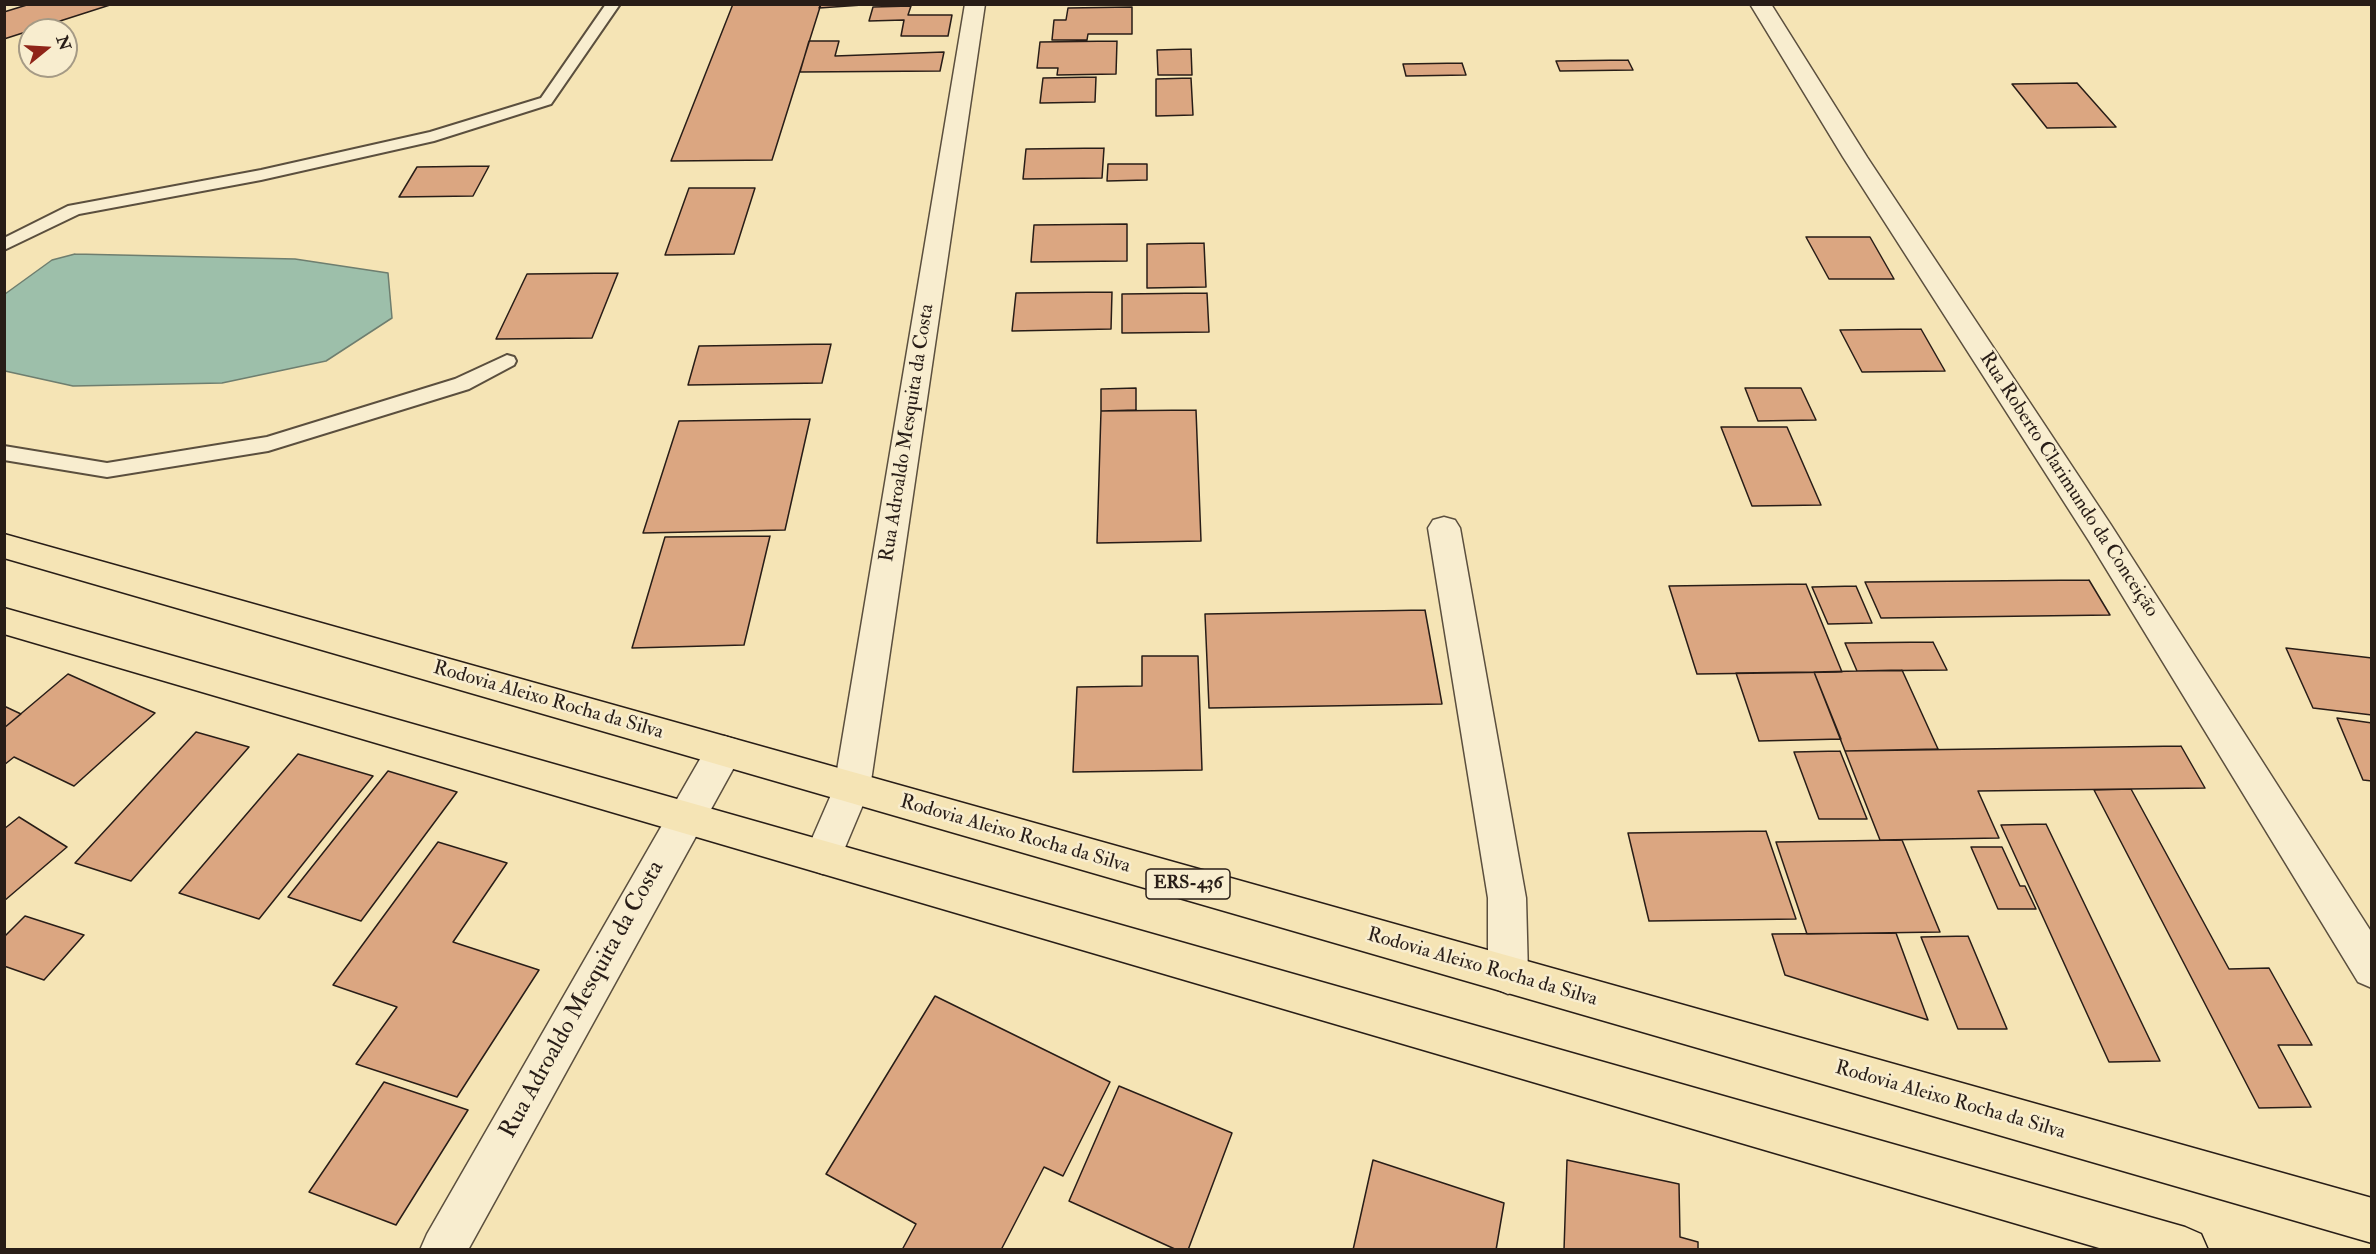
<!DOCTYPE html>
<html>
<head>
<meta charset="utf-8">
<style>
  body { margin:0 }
  #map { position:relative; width:2376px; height:1254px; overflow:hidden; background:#f5e4b5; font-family:"IM FELL Double Pica",serif }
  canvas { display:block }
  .frame { position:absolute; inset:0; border:6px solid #281d17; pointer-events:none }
  .north { position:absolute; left:18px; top:18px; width:60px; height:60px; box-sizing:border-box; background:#f8edcf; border:2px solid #a59a85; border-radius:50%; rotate:72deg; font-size:16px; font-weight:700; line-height:24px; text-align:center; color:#281d17 }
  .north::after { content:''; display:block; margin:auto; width:21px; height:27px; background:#8f2418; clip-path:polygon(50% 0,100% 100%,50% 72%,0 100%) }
</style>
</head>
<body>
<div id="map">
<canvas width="2376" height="1254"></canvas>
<div class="frame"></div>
<div class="north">N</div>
</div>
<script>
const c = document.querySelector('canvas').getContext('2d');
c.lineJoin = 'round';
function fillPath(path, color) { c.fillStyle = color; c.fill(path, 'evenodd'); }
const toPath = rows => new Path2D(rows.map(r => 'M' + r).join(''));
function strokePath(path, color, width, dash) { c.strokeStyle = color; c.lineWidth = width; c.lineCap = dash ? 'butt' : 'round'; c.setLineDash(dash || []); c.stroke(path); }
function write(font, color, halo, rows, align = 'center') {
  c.font = font + ' "IM FELL Double Pica",serif'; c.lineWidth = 5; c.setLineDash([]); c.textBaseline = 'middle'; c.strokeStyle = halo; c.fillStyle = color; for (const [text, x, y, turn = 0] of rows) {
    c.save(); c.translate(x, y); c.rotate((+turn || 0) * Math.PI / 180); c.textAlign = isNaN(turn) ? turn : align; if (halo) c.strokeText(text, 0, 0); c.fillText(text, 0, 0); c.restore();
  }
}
const water = toPath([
  [75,254,295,259,388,273,392,318,326,361,222,383,73,386,5,371,5,294,52,260,75,254]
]);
const building = toPath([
  [30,4,113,4,4,39,4,12,30,4],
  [733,4,821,4,772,160,671,161,733,4],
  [821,4,877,4,819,8,821,4],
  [911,6,908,15,952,15,948,36,901,36,904,20,869,21,873,7,911,6],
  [1132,7,1132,34,1088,34,1087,40,1052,40,1054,20,1066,20,1068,8,1132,7],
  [809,41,839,41,835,56,944,52,940,71,800,72,809,41],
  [1117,41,1116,74,1057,75,1058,68,1037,68,1040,42,1117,41],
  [1191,49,1192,75,1158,75,1157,50,1191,49],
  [1628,60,1633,70,1560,71,1556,61,1628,60],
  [1462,63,1466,75,1406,76,1403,64,1462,63],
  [1096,77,1095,102,1040,103,1043,78,1096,77],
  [1191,78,1193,115,1156,116,1156,79,1191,78],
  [2077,83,2116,127,2047,128,2012,84,2077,83],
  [1104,148,1102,178,1023,179,1026,149,1104,148],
  [1108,164,1147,164,1147,180,1107,181,1108,164],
  [489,166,473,196,399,197,417,167,489,166],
  [689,188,755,188,734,254,665,255,689,188],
  [1127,224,1127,261,1031,262,1034,225,1127,224],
  [1806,237,1870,237,1894,279,1829,279,1806,237],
  [1204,243,1206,287,1147,288,1147,244,1204,243],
  [618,273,592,338,496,339,527,274,618,273],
  [1112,292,1111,329,1012,331,1016,293,1112,292],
  [1207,293,1209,332,1122,333,1122,294,1207,293],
  [1921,329,1945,371,1862,372,1840,330,1921,329],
  [831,344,822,383,688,385,699,346,831,344],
  [1136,388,1136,410,1101,411,1101,389,1136,388],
  [1745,388,1801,388,1816,420,1758,421,1745,388],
  [1196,410,1201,541,1097,543,1101,411,1196,410],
  [810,419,785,530,643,533,679,421,810,419],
  [1721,427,1787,427,1821,505,1752,506,1721,427],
  [770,536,744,645,632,648,665,537,770,536],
  [2089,580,2110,615,1881,618,1865,582,2089,580],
  [1806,584,1842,672,1697,674,1669,586,1806,584],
  [1856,586,1872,623,1828,624,1812,587,1856,586],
  [1425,610,1442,704,1209,708,1205,614,1425,610],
  [1933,642,1947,670,1857,671,1845,643,1933,642],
  [2286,648,2372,658,2372,715,2313,708,2286,648],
  [1142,656,1198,656,1202,770,1073,772,1077,687,1142,686,1142,656],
  [1902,670,1938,749,1845,751,1814,672,1902,670],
  [1814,672,1841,739,1759,741,1736,673,1814,672],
  [68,674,155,713,74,786,14,757,4,765,4,728,68,674],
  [4,706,21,714,4,728,4,706],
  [2337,718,2372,723,2372,781,2363,780,2337,718],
  [196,732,249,747,131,881,75,863,196,732],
  [2181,746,2205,788,1978,791,1999,838,1880,840,1845,751,2181,746],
  [1840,751,1867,819,1819,819,1794,752,1840,751],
  [298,754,373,776,259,919,179,893,298,754],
  [388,771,457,792,361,921,288,897,388,771],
  [2131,789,2229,969,2269,968,2312,1045,2278,1045,2311,1107,2259,1108,2094,790,2131,789],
  [19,817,67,847,4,901,4,829,19,817],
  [2046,824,2160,1061,2109,1062,2001,825,2046,824],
  [1766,831,1796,919,1649,921,1628,833,1766,831],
  [1902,840,1940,932,1807,934,1776,842,1902,840],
  [438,842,507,863,453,942,539,970,457,1097,356,1064,397,1007,333,985,438,842],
  [1971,847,2002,847,2020,886,2025,886,2036,909,1998,909,1971,847],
  [25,916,84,935,44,980,4,966,4,937,25,916],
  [1896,933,1928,1020,1785,975,1772,934,1896,933],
  [1968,936,2007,1029,1958,1029,1921,937,1968,936],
  [935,996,1110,1082,1063,1176,1044,1167,1001,1250,902,1250,916,1224,826,1174,935,996],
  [384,1082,468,1110,396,1225,309,1192,384,1082],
  [1119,1086,1232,1133,1188,1250,1177,1250,1069,1201,1119,1086],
  [1373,1160,1504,1203,1496,1250,1353,1250,1373,1160],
  [1567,1160,1679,1184,1680,1237,1698,1242,1698,1250,1564,1250,1567,1160]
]);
const lane = toPath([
  [606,4,620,4,551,104,434,141,261,180,79,214,4,250,4,238,68,206,261,170,430,132,541,98,606,4],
  [507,355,514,357,516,361,514,365,469,389,268,451,107,477,4,460,4,446,107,463,267,437,455,379,507,355]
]);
const street = toPath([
  [965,4,985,4,870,788,836,869,823,874,810,869,804,857,834,788,965,4],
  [1750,4,1771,4,1867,157,2111,525,2372,933,2372,988,2358,982,2089,541,1843,157,1750,4],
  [1444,517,1455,520,1460,528,1526,898,1528,975,1522,988,1508,994,1494,988,1488,975,1488,898,1428,528,1433,520,1444,517],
  [724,736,737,740,742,751,737,762,468,1250,420,1250,427,1234,711,740,724,736]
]);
const primary = toPath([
  [4,534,2372,1198,2372,1243,4,558,4,534],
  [4,608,2185,1227,2201,1234,2208,1250,2106,1250,4,634,4,608]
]);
const shields = [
  [1188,884,84]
];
const shieldNames = [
  ["ERS-436",1188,884]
];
const streetNames = [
  ["Rua Adroaldo Mesquita da Costa",908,433,-81],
  ["Rua Roberto Clarimundo da Conceição",2068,485,57],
  ["Rodovia Aleixo Rocha da Silva",548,701,16],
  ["Rodovia Aleixo Rocha da Silva",1015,835,16],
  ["Rodovia Aleixo Rocha da Silva",1482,968,16],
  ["Rodovia Aleixo Rocha da Silva",1950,1101,16]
];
const nearStreetnames = [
  ["Rua Adroaldo Mesquita da Costa",583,1000,-61]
];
fillPath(water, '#9dbfaa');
strokePath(water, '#6e7e6f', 1.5);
fillPath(building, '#dba681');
strokePath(building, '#281d17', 1.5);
strokePath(lane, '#5b4f3e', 4);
strokePath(street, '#5b4f3e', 3);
strokePath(primary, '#281d17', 3);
fillPath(lane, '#f8edcf');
fillPath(street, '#f8edcf');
fillPath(primary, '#f5e4b5');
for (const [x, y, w] of shields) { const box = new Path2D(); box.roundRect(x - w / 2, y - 15, w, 30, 4.5); c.fillStyle = '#f8edcf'; c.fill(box); strokePath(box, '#281d17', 1.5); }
write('bold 18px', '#281d17', null, shieldNames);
write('20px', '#281d17', '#f8edcf', streetNames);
write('24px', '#281d17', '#f8edcf', nearStreetnames);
</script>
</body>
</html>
